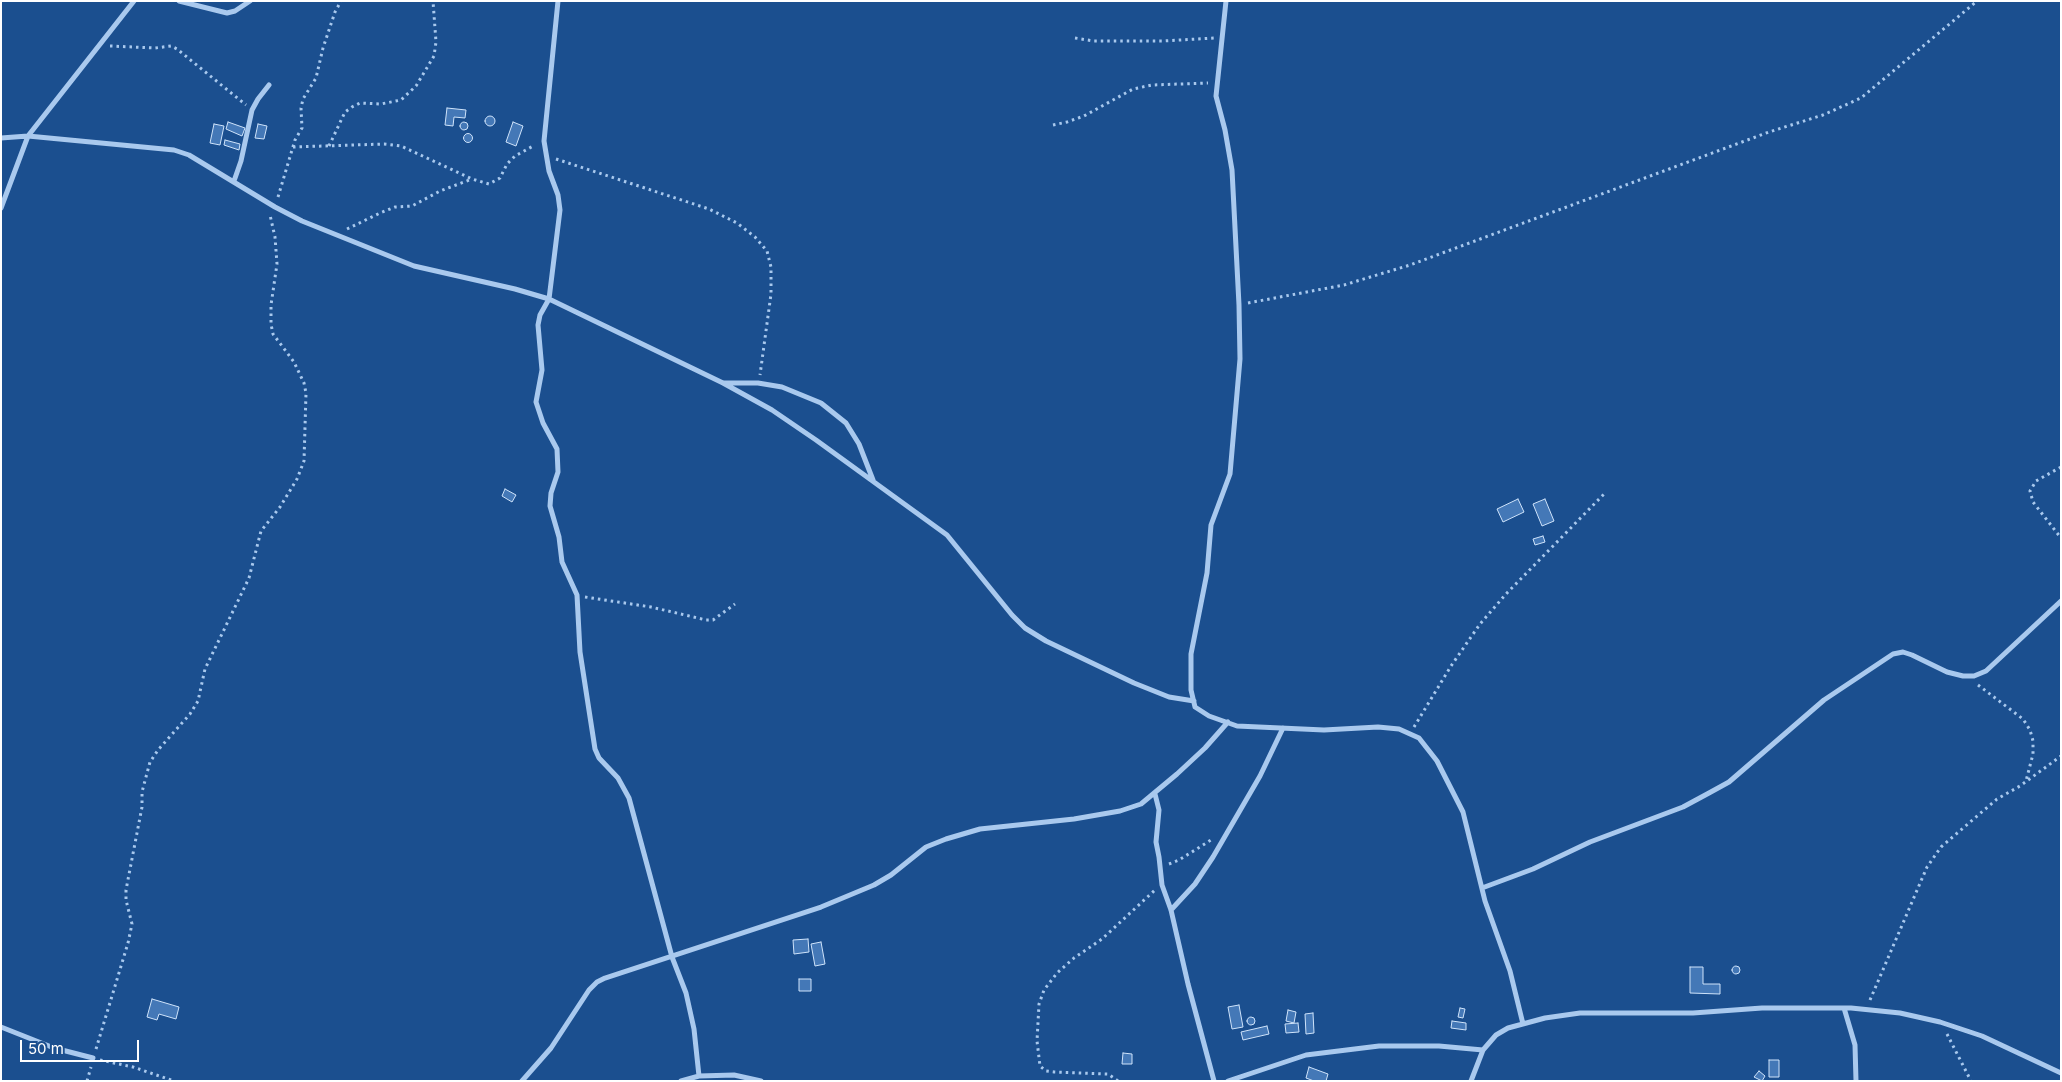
<!DOCTYPE html>
<html>
<head>
<meta charset="utf-8">
<style>
  body { margin:0 }
  #map { position:relative; width:2062px; height:1082px; overflow:hidden; background:#1b4f8f; font-family:Inter,sans-serif }
  canvas { display:block }
  .frame { position:absolute; inset:0; border:2px solid #fff; pointer-events:none }
  .scale { position:absolute; left:20px; top:1040px; width:119px; height:22px; box-sizing:border-box; border:2px solid #fff; border-top:0; padding-left:6px; font-size:15px; line-height:18px; white-space:nowrap; color:#fff; -webkit-text-stroke:4px #1b4f8f; paint-order:stroke }
</style>
</head>
<body>
<div id="map">
<canvas width="2062" height="1082"></canvas>
<div class="frame"></div>
<div class="scale">50 m</div>
</div>
<script>
const c = document.querySelector('canvas').getContext('2d');
c.lineJoin = 'round';
function fillPath(path, color) { c.fillStyle = color; c.fill(path, 'evenodd'); }
const toPath = rows => new Path2D(rows.map(r => 'M' + r).join(''));
function strokePath(path, color, width, dash) { c.strokeStyle = color; c.lineWidth = width; c.lineCap = dash ? 'butt' : 'round'; c.setLineDash(dash || []); c.stroke(path); }
const building = toPath([
  [447,108,466,110,465,118,454,117,453,126,445,125,447,108],
  '485 121a5 5 0 1 1 10 0a5 5 0 1 1-10 0Z',
  '460 126a4 4 0 1 1 8 0a4 4 0 1 1-8 0Z',
  [228,122,245,128,242,136,226,129,228,122],
  [513,122,523,126,516,146,506,142,513,122],
  [214,124,224,126,220,145,210,143,214,124],
  [258,124,267,126,264,139,255,138,258,124],
  '463.5 138a4.5 4.5 0 1 1 9 0a4.5 4.5 0 1 1-9 0Z',
  [225,140,240,144,239,150,224,145,225,140],
  [505,489,516,495,512,502,502,496,505,489],
  [1518,499,1524,512,1503,522,1497,509,1518,499],
  [1545,499,1554,521,1542,526,1533,504,1545,499],
  [1543,536,1545,542,1535,545,1533,539,1543,536],
  [808,939,809,952,794,954,793,940,808,939],
  [821,942,825,964,815,966,811,944,821,942],
  '1732 970a4 4 0 1 1 8 0a4 4 0 1 1-8 0Z',
  [1690,967,1703,967,1703,984,1720,984,1720,994,1690,993,1690,967],
  [799,979,811,979,811,991,799,991,799,979],
  [152,999,179,1007,176,1019,159,1014,157,1020,147,1017,152,999],
  [1239,1005,1243,1027,1232,1029,1228,1007,1239,1005],
  [1460,1008,1465,1009,1463,1018,1458,1017,1460,1008],
  [1288,1010,1296,1012,1294,1023,1286,1021,1288,1010],
  [1313,1013,1314,1033,1306,1034,1305,1014,1313,1013],
  '1247 1021a4 4 0 1 1 8 0a4 4 0 1 1-8 0Z',
  [1452,1021,1466,1023,1466,1030,1451,1028,1452,1021],
  [1298,1023,1299,1032,1286,1033,1285,1024,1298,1023],
  [1267,1026,1269,1034,1243,1040,1241,1032,1267,1026],
  [1123,1053,1132,1054,1132,1064,1122,1064,1123,1053],
  [1769,1060,1779,1060,1779,1077,1769,1077,1769,1060],
  [1309,1067,1328,1074,1326,1081,1314,1081,1306,1078,1309,1067],
  [1759,1071,1765,1076,1762,1081,1754,1077,1759,1071]
]);
const path = toPath([
  [1075,38,1094,41,1162,41,1214,38],
  [110,46,155,48,171,46,177,49,246,105],
  [1053,125,1067,122,1084,116,1133,89,1152,85,1208,83],
  [329,146,345,112,352,107,360,103,381,104,401,100,416,86,434,56,436,42,433,1],
  [293,147,384,144,401,146,472,179,489,184,500,178,507,164,515,156,535,145],
  [556,159,709,209,737,223,755,237,767,251,771,267,771,294,760,375],
  [278,197,295,140,302,128,301,108,303,99,316,78,323,48,335,12,341,1],
  [347,229,380,213,395,207,412,206,440,191,472,179],
  [1248,303,1344,285,1410,265,1769,132,1823,115,1861,98,1977,1],
  [2061,467,2036,481,2030,491,2033,502,2061,538],
  [585,597,651,607,706,620,713,620,735,604],
  [1978,685,2023,719,2030,730,2033,741,2033,754,2026,781],
  [1414,727,1451,666,1480,624,1506,594,1605,493],
  [1169,864,1179,860,1211,840],
  [1870,1000,1927,867,1941,847,1997,799,2020,786,2061,756],
  [1947,1034,1971,1081],
  [96,1049,128,943,132,924,126,900,126,890,142,807,142,792,150,762,158,750,190,714,198,701,205,669,249,578,261,531,280,507,297,479,304,461,306,393,304,383,294,362,273,334,271,324,271,305,277,264,275,237,270,215],
  [100,1060,133,1067,174,1081],
  [87,1081,91,1067],
  [1118,1081,1108,1074,1054,1072,1046,1071,1040,1066,1037,1041,1039,1004,1044,990,1057,973,1074,958,1102,939,1155,890]
]);
const street = toPath([
  [179,1,227,13,235,11,250,1],
  [558,1,544,141,549,171,558,195,560,210,549,299,540,315,538,325,542,370,536,402,543,423,557,449,558,472,551,493,550,506,559,537,562,562,577,595,580,652,595,749,599,758,618,778,629,798,672,957,686,993,694,1029,699,1076],
  [1226,1,1216,96,1225,130,1232,170,1239,305,1240,359,1230,474,1211,525,1207,573,1191,654,1191,690,1195,707,1209,716,1237,726,1324,730,1378,727,1399,729,1419,738,1437,761,1463,812,1485,901,1510,971,1523,1024],
  [1,138,28,136,174,150,189,155,275,207,302,221,414,266,515,289,549,299,723,383,772,410,816,440,947,535,1012,615,1025,628,1046,641,1134,683,1169,697,1194,701],
  [234,181,241,161,252,110,258,99,269,85],
  [1,208,28,136,134,1],
  [724,383,758,383,782,387,821,403,846,423,859,444,873,480],
  [1155,794,1159,810,1156,842,1159,857,1162,885,1171,910,1188,984,1214,1081],
  [1482,888,1533,869,1590,842,1683,807,1709,793,1729,782,1824,700,1893,654,1903,652,1912,655,1947,672,1963,676,1974,676,1986,671,2061,601],
  [1171,910,1195,884,1213,857,1260,776,1283,728],
  [1844,1008,1855,1045,1856,1081],
  [1,1027,54,1048,93,1058],
  [522,1081,551,1048,589,990,597,982,605,978,821,907,874,885,891,875,926,847,946,839,980,829,1074,819,1120,811,1141,804,1177,774,1205,748,1228,722],
  [681,1081,699,1076,734,1075,761,1081],
  [1228,1081,1306,1055,1379,1046,1439,1046,1483,1050],
  [1471,1081,1483,1050,1496,1035,1508,1028,1545,1018,1580,1013,1693,1013,1762,1008,1851,1008,1900,1013,1940,1022,1982,1036,2061,1073]
]);
fillPath(building, '#4478b7');
strokePath(building, '#cfe3fa', 1);
strokePath(path, '#a9c9ee', 3, [2.5, 4]);
strokePath(street, '#a9c9ee', 5);
</script>
</body>
</html>
